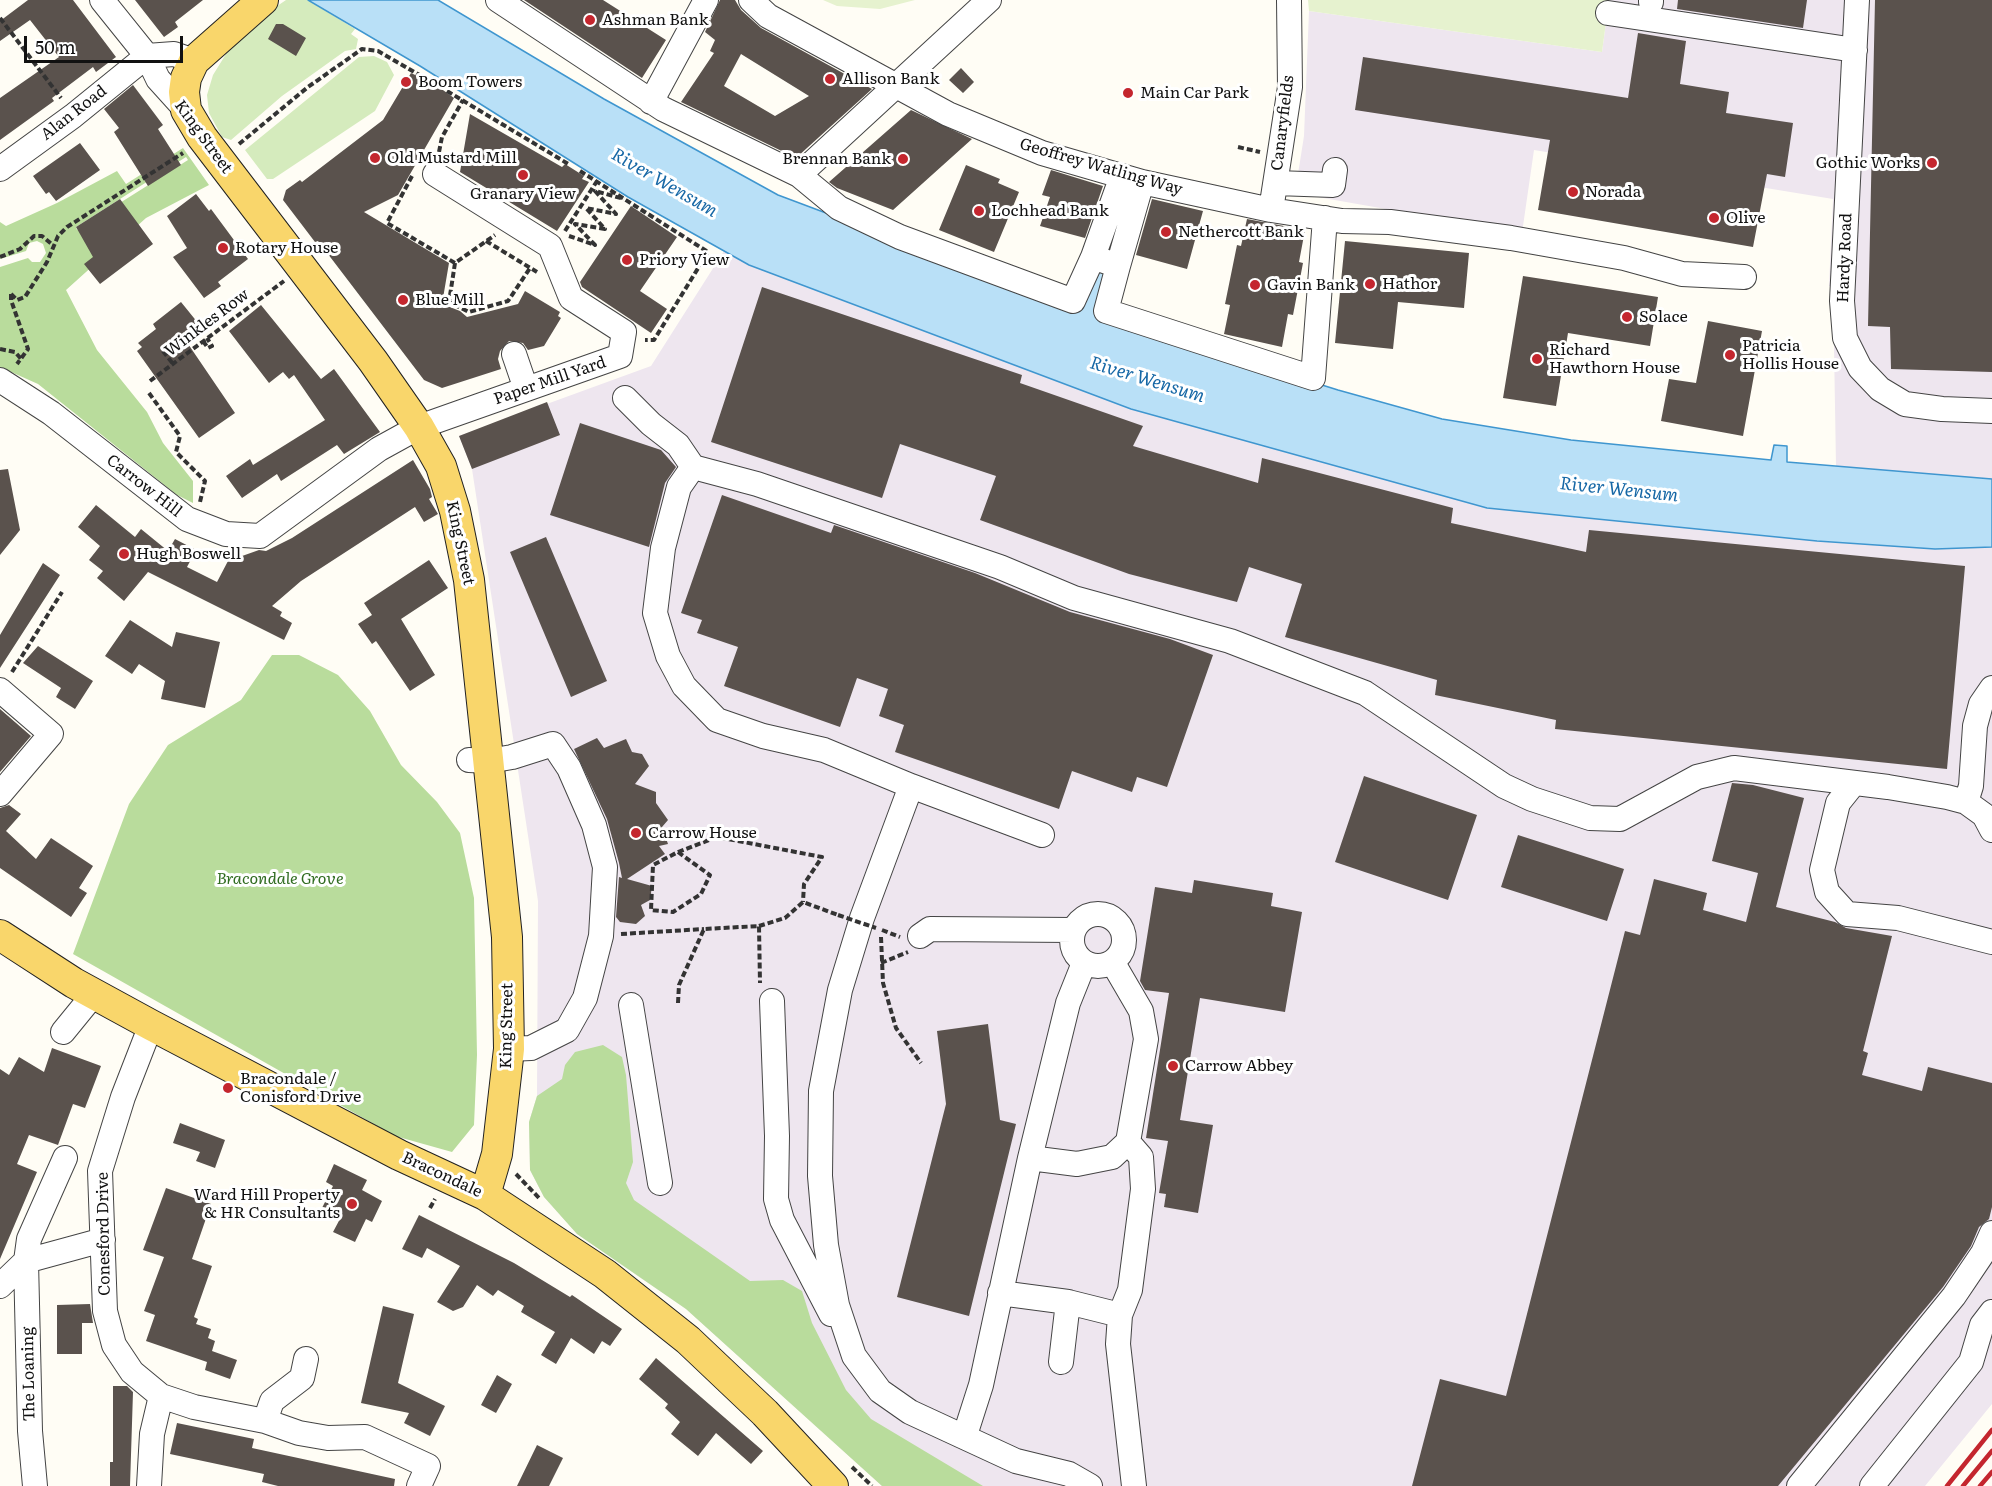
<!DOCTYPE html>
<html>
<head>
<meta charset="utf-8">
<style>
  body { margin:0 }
  #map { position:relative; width:1992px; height:1486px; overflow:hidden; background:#fffdf5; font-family:Literata,serif }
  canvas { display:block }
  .scale { position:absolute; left:24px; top:36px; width:159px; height:27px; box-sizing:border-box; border:3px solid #111; border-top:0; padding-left:8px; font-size:18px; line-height:21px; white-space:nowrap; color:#111; -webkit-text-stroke:4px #fff; paint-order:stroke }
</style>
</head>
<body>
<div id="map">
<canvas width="1992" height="1486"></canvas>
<div class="scale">50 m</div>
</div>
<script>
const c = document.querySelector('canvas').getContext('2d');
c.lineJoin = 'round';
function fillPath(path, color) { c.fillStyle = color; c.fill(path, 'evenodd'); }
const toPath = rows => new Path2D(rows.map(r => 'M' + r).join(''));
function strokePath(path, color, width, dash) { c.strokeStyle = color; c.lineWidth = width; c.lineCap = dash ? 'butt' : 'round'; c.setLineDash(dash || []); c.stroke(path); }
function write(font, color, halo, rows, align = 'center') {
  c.font = font + ' Literata,serif'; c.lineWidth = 6; c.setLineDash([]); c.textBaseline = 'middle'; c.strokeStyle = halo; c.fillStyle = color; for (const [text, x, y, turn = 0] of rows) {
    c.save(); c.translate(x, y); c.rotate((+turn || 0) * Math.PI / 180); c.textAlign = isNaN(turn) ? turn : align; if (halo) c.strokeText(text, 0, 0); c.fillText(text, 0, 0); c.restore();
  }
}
const industrial = toPath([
  [1609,0,1992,0,1992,479,1836,466,1833,287,1829,286,1833,199,1534,150,1522,233,1295,193,1304,136,1309,11,1602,52],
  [724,251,749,265,1131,409,1487,508,1817,541,1935,549,1992,547,1992,1404,1925,1486,882,1486,686,1309,577,1234,544,1197,530,1170,529,1122,537,1096,538,901,472,469,459,436,651,366]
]);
const green = toPath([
  [286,0,308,0,355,29,351,34,358,39,356,49,345,51,282,96,231,140,222,137,209,113,207,95,213,75,226,54,264,15],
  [374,56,387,62,394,75,375,111,273,179,267,179,245,150,359,57]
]);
const forest = toPath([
  [183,148,209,185,146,218,66,290,97,350,147,412,163,443,193,481,193,503,177,495,38,384,0,367,0,267,28,258,32,262,40,262,46,253,43,244,37,241,29,243,26,251,0,259,0,222,6,226,57,203,117,171,126,184],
  [186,157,188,160,77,230,76,227],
  [272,655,299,655,338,675,370,711,401,765,437,802,460,833,474,898,477,1055,474,1125,452,1152,395,1136,73,954,129,804,168,745,241,700],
  [603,1045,622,1057,626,1075,633,1162,626,1183,634,1200,750,1281,783,1280,802,1291,812,1323,846,1390,871,1419,983,1486,882,1486,686,1309,577,1234,544,1197,530,1170,529,1122,537,1096,562,1079,565,1065,575,1052]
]);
const pitch = toPath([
  [823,0,915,0,880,9,837,6],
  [1308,0,1609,0,1602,52,1309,11]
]);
const water = toPath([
  [308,0,438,0,604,99,778,195,1082,309,1098,270,1109,273,1098,315,1338,390,1442,419,1571,440,1771,460,1774,445,1787,446,1787,462,1992,479,1992,547,1935,549,1817,541,1487,508,1131,409,749,265,628,197,420,66,308,0]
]);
const building = toPath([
  [28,0,73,0,116,57,96,72,93,67,52,98,54,101,0,140,0,98,59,57,30,20,0,41,0,21],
  [135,0,203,0,175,22,178,27,164,37],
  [524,0,603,0,666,40,642,78],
  [720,0,735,0,741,10,761,28,872,89,796,158,681,102,714,53,710,51,715,40,705,32],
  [741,54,809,96,775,116,724,86],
  [1678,0,1807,0,1803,28,1677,9],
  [1875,0,1992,0,1992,372,1891,369,1890,327,1868,326],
  [276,24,283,24,306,38,296,56,268,39],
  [1638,33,1686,41,1680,84,1729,92,1726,113,1793,123,1785,177,1767,174,1753,247,1538,210,1550,140,1355,110,1363,57,1628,98],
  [961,68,974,82,963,93,949,80],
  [411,73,436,85,454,98,398,195,364,212,449,263,442,304,460,311,467,317,518,304,525,291,560,312,558,316,561,318,544,346,528,350,523,343,509,341,500,351,498,359,501,369,442,388,424,380,318,241,315,242,283,200,286,190,300,180,302,182,383,120],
  [133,85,163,125,158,129,181,165,148,186,114,132,119,128,104,109],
  [911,110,972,139,893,210,837,188,829,182],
  [470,114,562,167,565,164,584,176,582,179,589,182,557,231,460,172],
  [80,143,100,170,56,201,49,192,46,194,33,176],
  [966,165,1000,179,998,183,1019,192,994,252,939,230],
  [1051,170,1103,186,1085,238,1040,226,1050,197,1042,195],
  [196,194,209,211,211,209,248,259,218,282,221,286,204,298,173,257,187,248,167,216],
  [120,199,153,244,100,284,84,264,93,257,76,227],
  [1152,199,1203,211,1187,269,1136,255],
  [631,206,677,237,640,291,667,309,651,333,582,287,580,282],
  [1247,219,1305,230,1299,262,1303,263,1293,315,1288,314,1282,347,1224,334,1230,305,1225,304,1237,245,1241,246],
  [1345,241,1469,253,1464,308,1398,302,1393,349,1335,343],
  [1523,276,1658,297,1650,346,1568,333,1556,406,1503,398],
  [762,287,1022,375,1020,383,1143,426,1133,446,1258,483,1262,458,1453,508,1451,523,1586,552,1589,530,1965,566,1947,769,1555,729,1556,720,1435,695,1437,680,1285,637,1302,584,1249,567,1237,602,1129,574,980,520,996,476,900,444,882,498,711,442],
  [181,302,198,323,182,335,235,413,199,438,137,351,142,347,138,343,156,329,153,324],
  [261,305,321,379,334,369,380,432,344,454,337,445,281,481,277,474,242,498,226,476,250,459,253,465,325,420,294,375,289,379,283,372,269,383,229,331],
  [1708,321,1762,331,1743,436,1661,421,1669,379,1696,383],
  [547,402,560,435,472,469,459,436],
  [580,423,661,450,676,467,665,483,649,547,550,515],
  [413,460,430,489,432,497,429,499,438,514,424,522,415,507,301,581,272,606,282,612,280,616,292,623,284,640,148,572,124,601,97,578,103,571,89,560,100,546,78,527,96,505,135,537,141,529,168,551,175,539,196,550,187,567,217,582,228,561,259,550,266,551,292,538],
  [8,469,20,530,0,555,0,470],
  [722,495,831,533,834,525,975,573,1070,612,1170,639,1213,655,1167,787,1137,777,1132,792,1072,771,1059,809,895,752,904,725,879,716,888,689,857,678,840,727,724,686,738,647,697,633,702,620,681,613],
  [546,537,607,681,571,697,510,552],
  [429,560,448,588,401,619,435,675,410,691,376,641,372,644,358,624,372,615,364,603],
  [43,563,60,575,0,668,0,635],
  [130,620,172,647,176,632,220,642,205,708,161,699,165,681,139,664,132,674,105,656],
  [38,646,93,681,75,709,56,697,61,688,23,663],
  [0,709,31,736,0,772],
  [597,738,604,748,626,739,632,752,642,754,649,766,635,784,656,792,656,803,668,820,662,827,668,844,659,846,665,854,627,879,652,886,650,900,641,905,645,916,636,924,620,922,616,917,619,877,622,878,619,863,607,819,574,749],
  [1364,776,1477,815,1448,900,1335,862],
  [1732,783,1753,785,1804,798,1776,907,1835,922,1846,928,1892,936,1863,1051,1868,1053,1862,1075,1922,1091,1928,1067,1992,1083,1992,1207,1989,1219,1979,1227,1971,1246,1943,1287,1778,1486,1412,1486,1440,1379,1506,1396,1625,931,1640,935,1654,879,1707,893,1703,910,1746,922,1758,873,1712,861],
  [9,805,21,814,6,831,36,859,51,838,93,866,79,888,87,893,71,917,0,868,0,808],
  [1518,835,1624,869,1607,921,1501,887],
  [1194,880,1273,893,1271,906,1302,912,1285,1012,1200,998,1180,1120,1213,1125,1198,1213,1164,1207,1166,1194,1159,1193,1168,1141,1146,1138,1169,993,1145,990,1140,981,1155,887,1192,893],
  [988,1024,1000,1120,1016,1124,969,1316,897,1297,946,1104,937,1031],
  [52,1048,101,1066,85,1108,73,1104,58,1145,29,1135,17,1164,37,1172,0,1259,0,1069,9,1075,19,1057,44,1072],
  [180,1123,225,1140,215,1168,196,1161,200,1152,173,1143],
  [334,1164,367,1180,362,1190,382,1201,372,1222,366,1219,355,1242,333,1232,341,1217,322,1208,333,1186,326,1182],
  [166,1188,211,1204,192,1259,212,1266,194,1317,198,1319,196,1324,211,1329,208,1338,215,1341,212,1351,237,1360,230,1379,205,1370,207,1362,146,1341,155,1315,144,1311,164,1257,143,1250],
  [419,1215,514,1263,570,1297,572,1295,622,1329,610,1346,602,1341,594,1354,571,1338,556,1364,541,1355,555,1332,521,1312,524,1306,498,1290,493,1296,477,1285,463,1307,453,1311,437,1302,460,1266,427,1248,422,1258,402,1249],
  [90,1304,93,1323,82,1323,82,1354,57,1354,57,1305],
  [383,1306,414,1314,398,1383,445,1406,430,1436,404,1423,409,1413,361,1403],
  [656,1358,763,1451,751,1464,716,1433,698,1456,671,1434,680,1422,665,1408,668,1404,639,1379],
  [497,1375,512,1384,496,1413,481,1405],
  [113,1386,127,1386,133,1392,130,1486,110,1486,110,1462,113,1462],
  [177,1423,254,1439,252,1448,395,1479,394,1486,278,1486,262,1482,264,1474,170,1454],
  [537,1445,563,1458,549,1486,517,1486]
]);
const path = toPath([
  [0,18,61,98],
  [447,91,570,165],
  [239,144,308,87,362,49,378,51,437,85],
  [1238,147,1260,152],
  [439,152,442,137,463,100],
  [580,171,708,252,654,340,645,340],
  [412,176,387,223,455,263,495,235],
  [565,231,597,181],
  [569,236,595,245,575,224,605,229,586,208,616,214,595,191,624,199],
  [486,241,537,272],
  [0,257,20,249,34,236,42,236,54,246],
  [455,263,449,302,469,312,508,301,530,268],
  [11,294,17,300,25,297,47,262,58,236,67,227,183,153],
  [11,294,11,300,28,349,17,364],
  [203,341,208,348,212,346,207,338],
  [0,349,15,352,22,360],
  [163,351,173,364],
  [150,381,284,281],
  [149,393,180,436,176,452,205,481,200,502],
  [12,672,62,592],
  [678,852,710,875,701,894,673,912,651,910,653,865,678,852,717,837,822,857,804,884,803,902],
  [759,926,785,918,803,902,838,915],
  [882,930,900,937],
  [621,934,704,929],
  [881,937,883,983,896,1028,921,1063],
  [881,963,908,952],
  [678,1003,679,985,704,929,759,926,760,983],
  [516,1174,540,1199],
  [430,1208,435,1199],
  [852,1467,872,1486]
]);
const minor = toPath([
  [102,0,147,56,158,79,186,110],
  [498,0,663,109,799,175],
  [751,0,768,16,948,114,1042,153,1142,182,1271,210,1342,221,1390,222,1511,238,1624,258,1682,274,1744,277],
  [989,0,799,175,839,208,900,237,1073,301,1093,257,1118,266,1106,311,1313,378,1325,218],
  [1857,0,1842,301,1845,338,1860,368,1880,389,1905,404,1942,409,1992,411],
  [1651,2,1651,0],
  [1608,13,1855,50],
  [147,56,174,54,194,61],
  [651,102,706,0],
  [0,169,73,116,147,56],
  [1276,183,1333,185,1335,170],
  [1271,210,1290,87,1289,0],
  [1093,257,1122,176],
  [1118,266,1142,182],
  [514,354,526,389],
  [0,380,51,413,187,519,226,534,260,536,379,449,419,427,620,356,624,332,571,298,550,246,435,174],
  [625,398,651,424,678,445,693,467],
  [0,690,51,734,0,794],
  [469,760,489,761,512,757,553,744,569,768,594,825,605,867,601,936,585,998,567,1030,531,1048,509,1049],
  [1854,783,1838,803,1822,870,1827,892,1847,914,1898,918,1992,942],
  [911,786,1042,835],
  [1966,802,1971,786,1975,726,1981,704,1992,688],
  '1072 940a26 26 0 1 1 52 0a26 26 0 1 1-52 0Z',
  [920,936,930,929,1074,930],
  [772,1001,777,1136,776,1199,782,1220,831,1314],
  [631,1005,660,1183],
  [151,1025,123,1097,100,1171,105,1311,114,1345,132,1372,161,1396,194,1407,265,1421,299,1433,328,1438,365,1437,428,1466,419,1486],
  [63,1032,94,994],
  [1030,1158,1077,1164,1112,1157,1128,1142,1146,1039,1141,1011,1113,963],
  [0,1286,26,1261,103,1240],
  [1000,1293,1068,1302,1061,1362],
  [1068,1302,1120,1315,1118,1344,1134,1486],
  [1120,1315,1130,1290,1143,1189,1141,1157,1128,1142],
  [265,1421,272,1401,302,1378,306,1359],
  [965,1435,981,1385,1030,1158,1068,1003,1084,963],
  [35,1486,30,1431,26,1261,29,1239,65,1158],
  [149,1486,152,1434,161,1396],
  [1090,1486,1069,1474,1016,1461,910,1412,880,1391,854,1356,837,1305,826,1245,820,1176,821,1091,840,990,862,918,911,786,824,750,763,736,717,720,684,686,668,656,655,613,663,548,679,487,693,467,757,484,1000,567,1074,598,1230,641,1365,693,1504,786,1532,799,1590,818,1620,819,1697,777,1734,768,1888,787,1947,797,1966,802,1984,815,1992,830],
  [1799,1486,1954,1296,1983,1253,1992,1233],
  [1872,1486,1971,1362,1982,1325,1992,1312]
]);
const major = toPath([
  [263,0,194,61,186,78,184,92,186,110,202,137,373,361,419,427,441,466,455,511,469,580,507,937,509,1049,497,1154,485,1195],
  [0,935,74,983,151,1025,399,1155,485,1195,605,1274,688,1340,765,1413,833,1486]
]);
const rail = toPath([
  [1947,1486,1992,1430],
  [1963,1486,1992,1451],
  [1980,1486,1992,1472]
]);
const pathBridge = toPath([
  [838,915,876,928]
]);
const markers = [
  [590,20,6,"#c4262e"],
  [830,79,6,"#c4262e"],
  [406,82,6,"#c4262e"],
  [1128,93,6,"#c4262e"],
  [375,158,6,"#c4262e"],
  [903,159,6,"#c4262e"],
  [1932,163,6,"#c4262e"],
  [523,175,6,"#c4262e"],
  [1573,192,6,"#c4262e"],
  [979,211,6,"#c4262e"],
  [1714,218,6,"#c4262e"],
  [1166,232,6,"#c4262e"],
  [223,248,6,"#c4262e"],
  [627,260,6,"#c4262e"],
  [1370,284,6,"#c4262e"],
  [1255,285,6,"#c4262e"],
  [403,300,6,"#c4262e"],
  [1627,317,6,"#c4262e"],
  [1730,355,6,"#c4262e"],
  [1537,359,6,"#c4262e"],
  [124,554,6,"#c4262e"],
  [636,833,6,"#c4262e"],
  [1173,1066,6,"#c4262e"],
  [228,1088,6,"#c4262e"],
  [352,1204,6,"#c4262e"]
];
const poiNames = [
  ["Ashman Bank",602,20],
  ["Allison Bank",842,79],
  ["Boom Towers",418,82],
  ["Main Car Park",1140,93],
  ["Old Mustard Mill",387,158],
  ["Brennan Bank",891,159,"right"],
  ["Gothic Works",1920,163,"right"],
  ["Norada",1585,192],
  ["Granary View",523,194,"center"],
  ["Lochhead Bank",991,211],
  ["Olive",1726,218],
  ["Nethercott Bank",1178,232],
  ["Rotary House",235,248],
  ["Priory View",639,260],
  ["Hathor",1382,284],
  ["Gavin Bank",1267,285],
  ["Blue Mill",415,300],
  ["Solace",1639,317],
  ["Patricia",1742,346],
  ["Hollis House",1742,364],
  ["Richard",1549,350],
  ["Hawthorn House",1549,368],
  ["Hugh Boswell",136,554],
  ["Carrow House",648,833],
  ["Carrow Abbey",1185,1066],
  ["Bracondale /",240,1079],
  ["Conisford Drive",240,1097],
  ["Ward Hill Property",340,1195,"right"],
  ["& HR Consultants",340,1213,"right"]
];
const streetNames = [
  ["Alan Road",74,113,-38],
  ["Canaryfields",1283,123,-83],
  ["King Street",203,137,54],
  ["Geoffrey Watling Way",1101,167,16],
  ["Hardy Road",1845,258,-88],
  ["Winkles Row",207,323,-37],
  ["Paper Mill Yard",550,381,-19],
  ["Carrow Hill",144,486,38],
  ["King Street",460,543,78],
  ["King Street",507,1026,-89],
  ["Bracondale",442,1175,25],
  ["Conesford Drive",104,1234,-91],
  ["The Loaning",29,1374,-91]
];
const parkNames = [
  ["Bracondale Grove",280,879]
];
const waterNames = [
  ["River Wensum",664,183,30],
  ["River Wensum",1147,380,17],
  ["River Wensum",1619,490,6]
];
fillPath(industrial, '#eee6ef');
fillPath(green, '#d5ebbd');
fillPath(forest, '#b9dc9c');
fillPath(pitch, '#e6f2cf');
fillPath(water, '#b9e0f7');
strokePath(water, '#3f96cf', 1.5);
fillPath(building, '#5a524d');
strokePath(minor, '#444', 26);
strokePath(major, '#222', 32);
strokePath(path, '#333', 4, [6, 3]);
strokePath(minor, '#fff', 24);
strokePath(major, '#f9d66b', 30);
strokePath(rail, '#c4262e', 4.5);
strokePath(pathBridge, '#333', 4, [6, 3]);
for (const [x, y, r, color] of markers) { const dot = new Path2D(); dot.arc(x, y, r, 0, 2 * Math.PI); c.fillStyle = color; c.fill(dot); strokePath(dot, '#fff', 2); }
write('16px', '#111', '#fff', poiNames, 'left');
write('16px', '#111', '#fff', streetNames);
write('italic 16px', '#2f6b1f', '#fff', parkNames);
write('italic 18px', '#1768a6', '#fff', waterNames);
</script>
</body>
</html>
